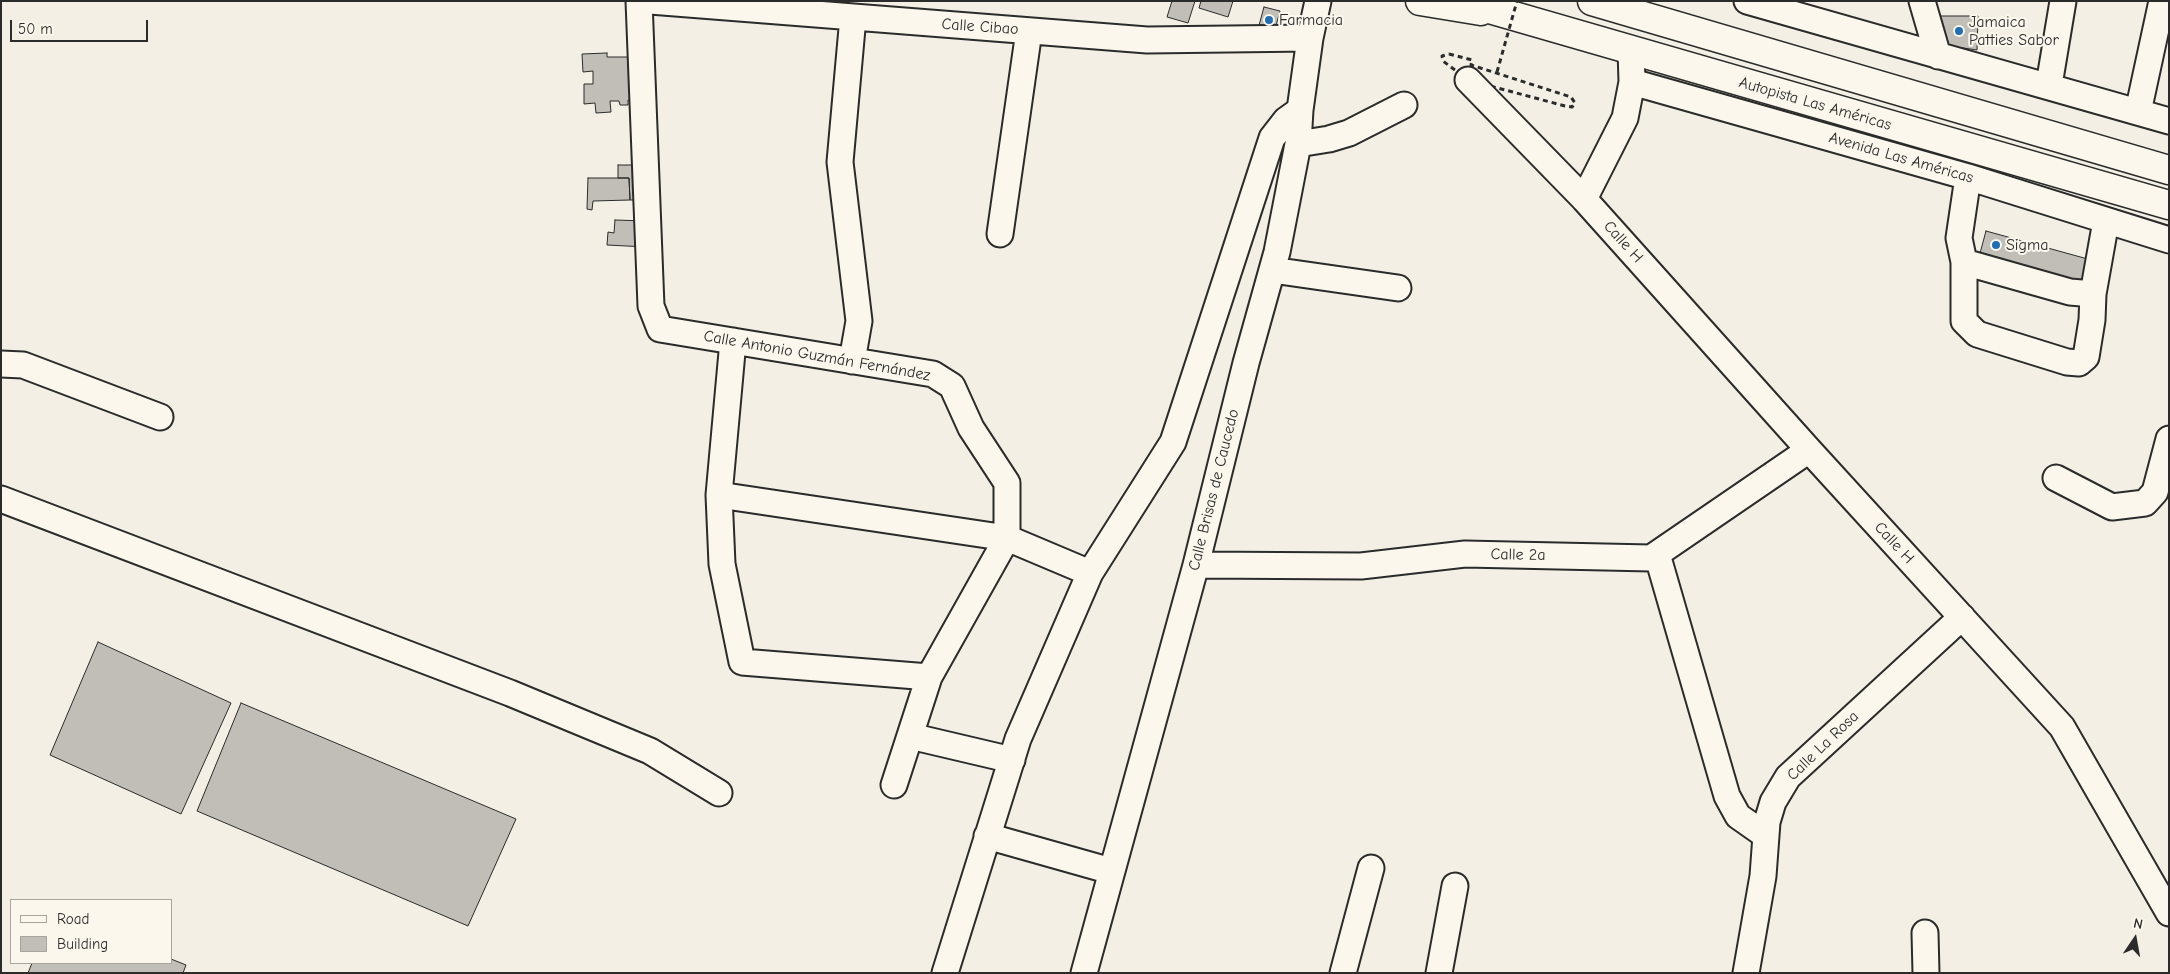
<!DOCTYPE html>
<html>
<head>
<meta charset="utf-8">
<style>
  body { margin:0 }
  #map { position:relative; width:2170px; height:974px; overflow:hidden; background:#f3efe4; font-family:"Comic Neue",sans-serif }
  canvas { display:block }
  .frame { position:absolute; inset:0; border:2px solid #2b2b2b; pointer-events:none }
  .legend { position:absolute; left:10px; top:899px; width:162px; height:65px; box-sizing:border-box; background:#fbf7ec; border:1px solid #a8a59f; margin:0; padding:6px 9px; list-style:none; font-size:15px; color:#2b2b2b }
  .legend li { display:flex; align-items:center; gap:10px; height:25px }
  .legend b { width:25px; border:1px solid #a8a59f }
  .north { position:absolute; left:2110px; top:914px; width:50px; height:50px; -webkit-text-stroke:4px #fbf7ec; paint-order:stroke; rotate:12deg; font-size:14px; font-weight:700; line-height:20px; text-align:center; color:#2b2b2b }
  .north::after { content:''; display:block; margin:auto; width:18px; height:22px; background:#2b2b2b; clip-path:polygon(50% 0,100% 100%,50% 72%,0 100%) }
  .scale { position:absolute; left:10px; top:20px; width:138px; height:22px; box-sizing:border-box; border:2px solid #2b2b2b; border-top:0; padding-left:6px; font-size:15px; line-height:18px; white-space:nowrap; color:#2b2b2b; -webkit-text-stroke:4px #fbf7ec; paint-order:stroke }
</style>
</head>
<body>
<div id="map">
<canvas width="2170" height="974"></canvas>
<div class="frame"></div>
<ul class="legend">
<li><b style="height:6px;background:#fbf7ec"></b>Road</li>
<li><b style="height:14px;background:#c0beb6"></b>Building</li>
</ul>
<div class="north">N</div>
<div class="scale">50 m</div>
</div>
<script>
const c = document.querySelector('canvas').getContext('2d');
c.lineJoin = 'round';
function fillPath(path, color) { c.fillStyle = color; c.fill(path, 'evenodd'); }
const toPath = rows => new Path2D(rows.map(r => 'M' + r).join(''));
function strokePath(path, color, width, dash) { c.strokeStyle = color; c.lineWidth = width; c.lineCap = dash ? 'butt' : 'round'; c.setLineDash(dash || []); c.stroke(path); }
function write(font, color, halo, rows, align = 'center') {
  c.font = font + ' "Comic Neue",sans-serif'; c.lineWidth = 4; c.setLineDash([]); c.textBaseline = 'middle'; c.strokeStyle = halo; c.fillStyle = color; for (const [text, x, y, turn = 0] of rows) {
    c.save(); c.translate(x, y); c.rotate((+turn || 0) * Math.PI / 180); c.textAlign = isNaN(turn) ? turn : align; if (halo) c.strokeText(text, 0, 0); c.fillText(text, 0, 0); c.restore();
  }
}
const building = toPath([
  [1172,1,1195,1,1188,23,1167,17,1172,1],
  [1201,1,1233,1,1228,17,1199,8,1201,1],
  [1264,7,1280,11,1274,33,1258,29,1264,7],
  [1938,16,1978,16,1977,50,1943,45,1938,16],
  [607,53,607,57,632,57,633,100,628,100,628,105,620,105,619,101,610,101,611,112,596,113,595,103,584,104,584,84,593,84,593,71,583,72,582,54,607,53],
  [618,165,637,165,637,200,630,200,629,178,618,178,618,165],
  [588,178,629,178,630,200,593,201,592,210,587,209,588,178],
  [615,220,646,221,646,247,607,245,608,232,614,233,615,220],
  [1986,231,2095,261,2088,287,1979,257,1986,231],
  [98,642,231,703,181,814,50,755,98,642],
  [241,703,516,819,468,926,197,811,241,703],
  [171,959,186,965,183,973,28,973,32,963,171,963,171,959]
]);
const path = toPath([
  [1449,54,1472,60,1471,65,1571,97,1575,103,1572,107,1565,106,1468,80,1443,61,1442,56,1449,54]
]);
const minor = toPath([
  [639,1,651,306,660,329,933,374,952,386,971,428,1007,483,1007,538,929,677,894,785],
  [650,1,1147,40,1310,38],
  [1747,1,2169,121],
  [1922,1,1938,56],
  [1468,80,1584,199,1809,450,2062,727,2169,913],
  [1632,82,1968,177,2169,240],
  [2049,85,2063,1],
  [2138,112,2162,1],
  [1298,144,1329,139,1349,133,1404,105],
  [1968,177,1959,238,1964,262,2070,292,2093,294,2106,221],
  [1584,199,1625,118,1632,82,1631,50],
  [1000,234,1029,31],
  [1964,262,1964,321,1977,334,2067,362,2079,363,2086,357,2092,320,2093,294],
  [1272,270,1398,288],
  [733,341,719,495,722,564,742,662,929,677],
  [852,361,859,321,840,162,853,17],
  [1,364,23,365,160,417],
  [2056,478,2112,507,2145,503,2155,492,2169,439],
  [719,495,1007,538,1090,573],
  [1,499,510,693,650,751,719,793],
  [1657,554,1727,796,1738,816,1765,835],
  [1196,565,1361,566,1465,554,1651,558,1809,450],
  [910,736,1012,760],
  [987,836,1111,871],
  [1925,933,1926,973],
  [945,973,1018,739,1090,573,1173,442,1272,138,1286,120,1300,110],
  [1084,973,1196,565,1246,363,1277,252,1298,144,1300,110,1310,38,1318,1],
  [1343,973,1371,868],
  [1439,973,1455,886],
  [1746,973,1763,876,1767,822,1773,802,1788,777,1962,617]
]);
const highway = toPath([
  [1420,1,1481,11],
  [1462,1,2169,205],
  [1592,1,2169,170]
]);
const pathBridge = toPath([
  [1497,72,1517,1]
]);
const markers = [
  [1269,20,5,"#1f6fb2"],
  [1959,31,5,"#1f6fb2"],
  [1996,245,5,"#1f6fb2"]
];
const poiNames = [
  ["Farmacia",1279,20],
  ["Jamaica",1969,22],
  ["Patties Sabor",1969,40],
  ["Sigma",2006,245]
];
const streetNames = [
  ["Calle Cibao",980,27,4],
  ["Autopista Las Américas",1815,104,16],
  ["Avenida Las Américas",1901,158,16],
  ["Calle H",1623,242,48],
  ["Calle Antonio Guzmán Fernández",817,356,10],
  ["Calle Brisas de Caucedo",1214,490,-76],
  ["Calle H",1894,543,47],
  ["Calle 2a",1518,555,1],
  ["Calle La Rosa",1823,746,-44]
];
fillPath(building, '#c0beb6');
strokePath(building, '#2b2b2b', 1);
strokePath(minor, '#2b2b2b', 29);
strokePath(highway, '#2b2b2b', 31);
strokePath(path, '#2b2b2b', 3, [5, 4]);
strokePath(minor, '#fbf7ec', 25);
strokePath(highway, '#fbf7ec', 28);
strokePath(pathBridge, '#2b2b2b', 3, [5, 4]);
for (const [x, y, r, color] of markers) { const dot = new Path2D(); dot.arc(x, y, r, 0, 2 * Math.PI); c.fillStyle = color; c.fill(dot); strokePath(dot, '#fbf7ec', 2); }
write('16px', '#2b2b2b', '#fbf7ec', poiNames, 'left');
write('16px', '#2b2b2b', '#fbf7ec', streetNames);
</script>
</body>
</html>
